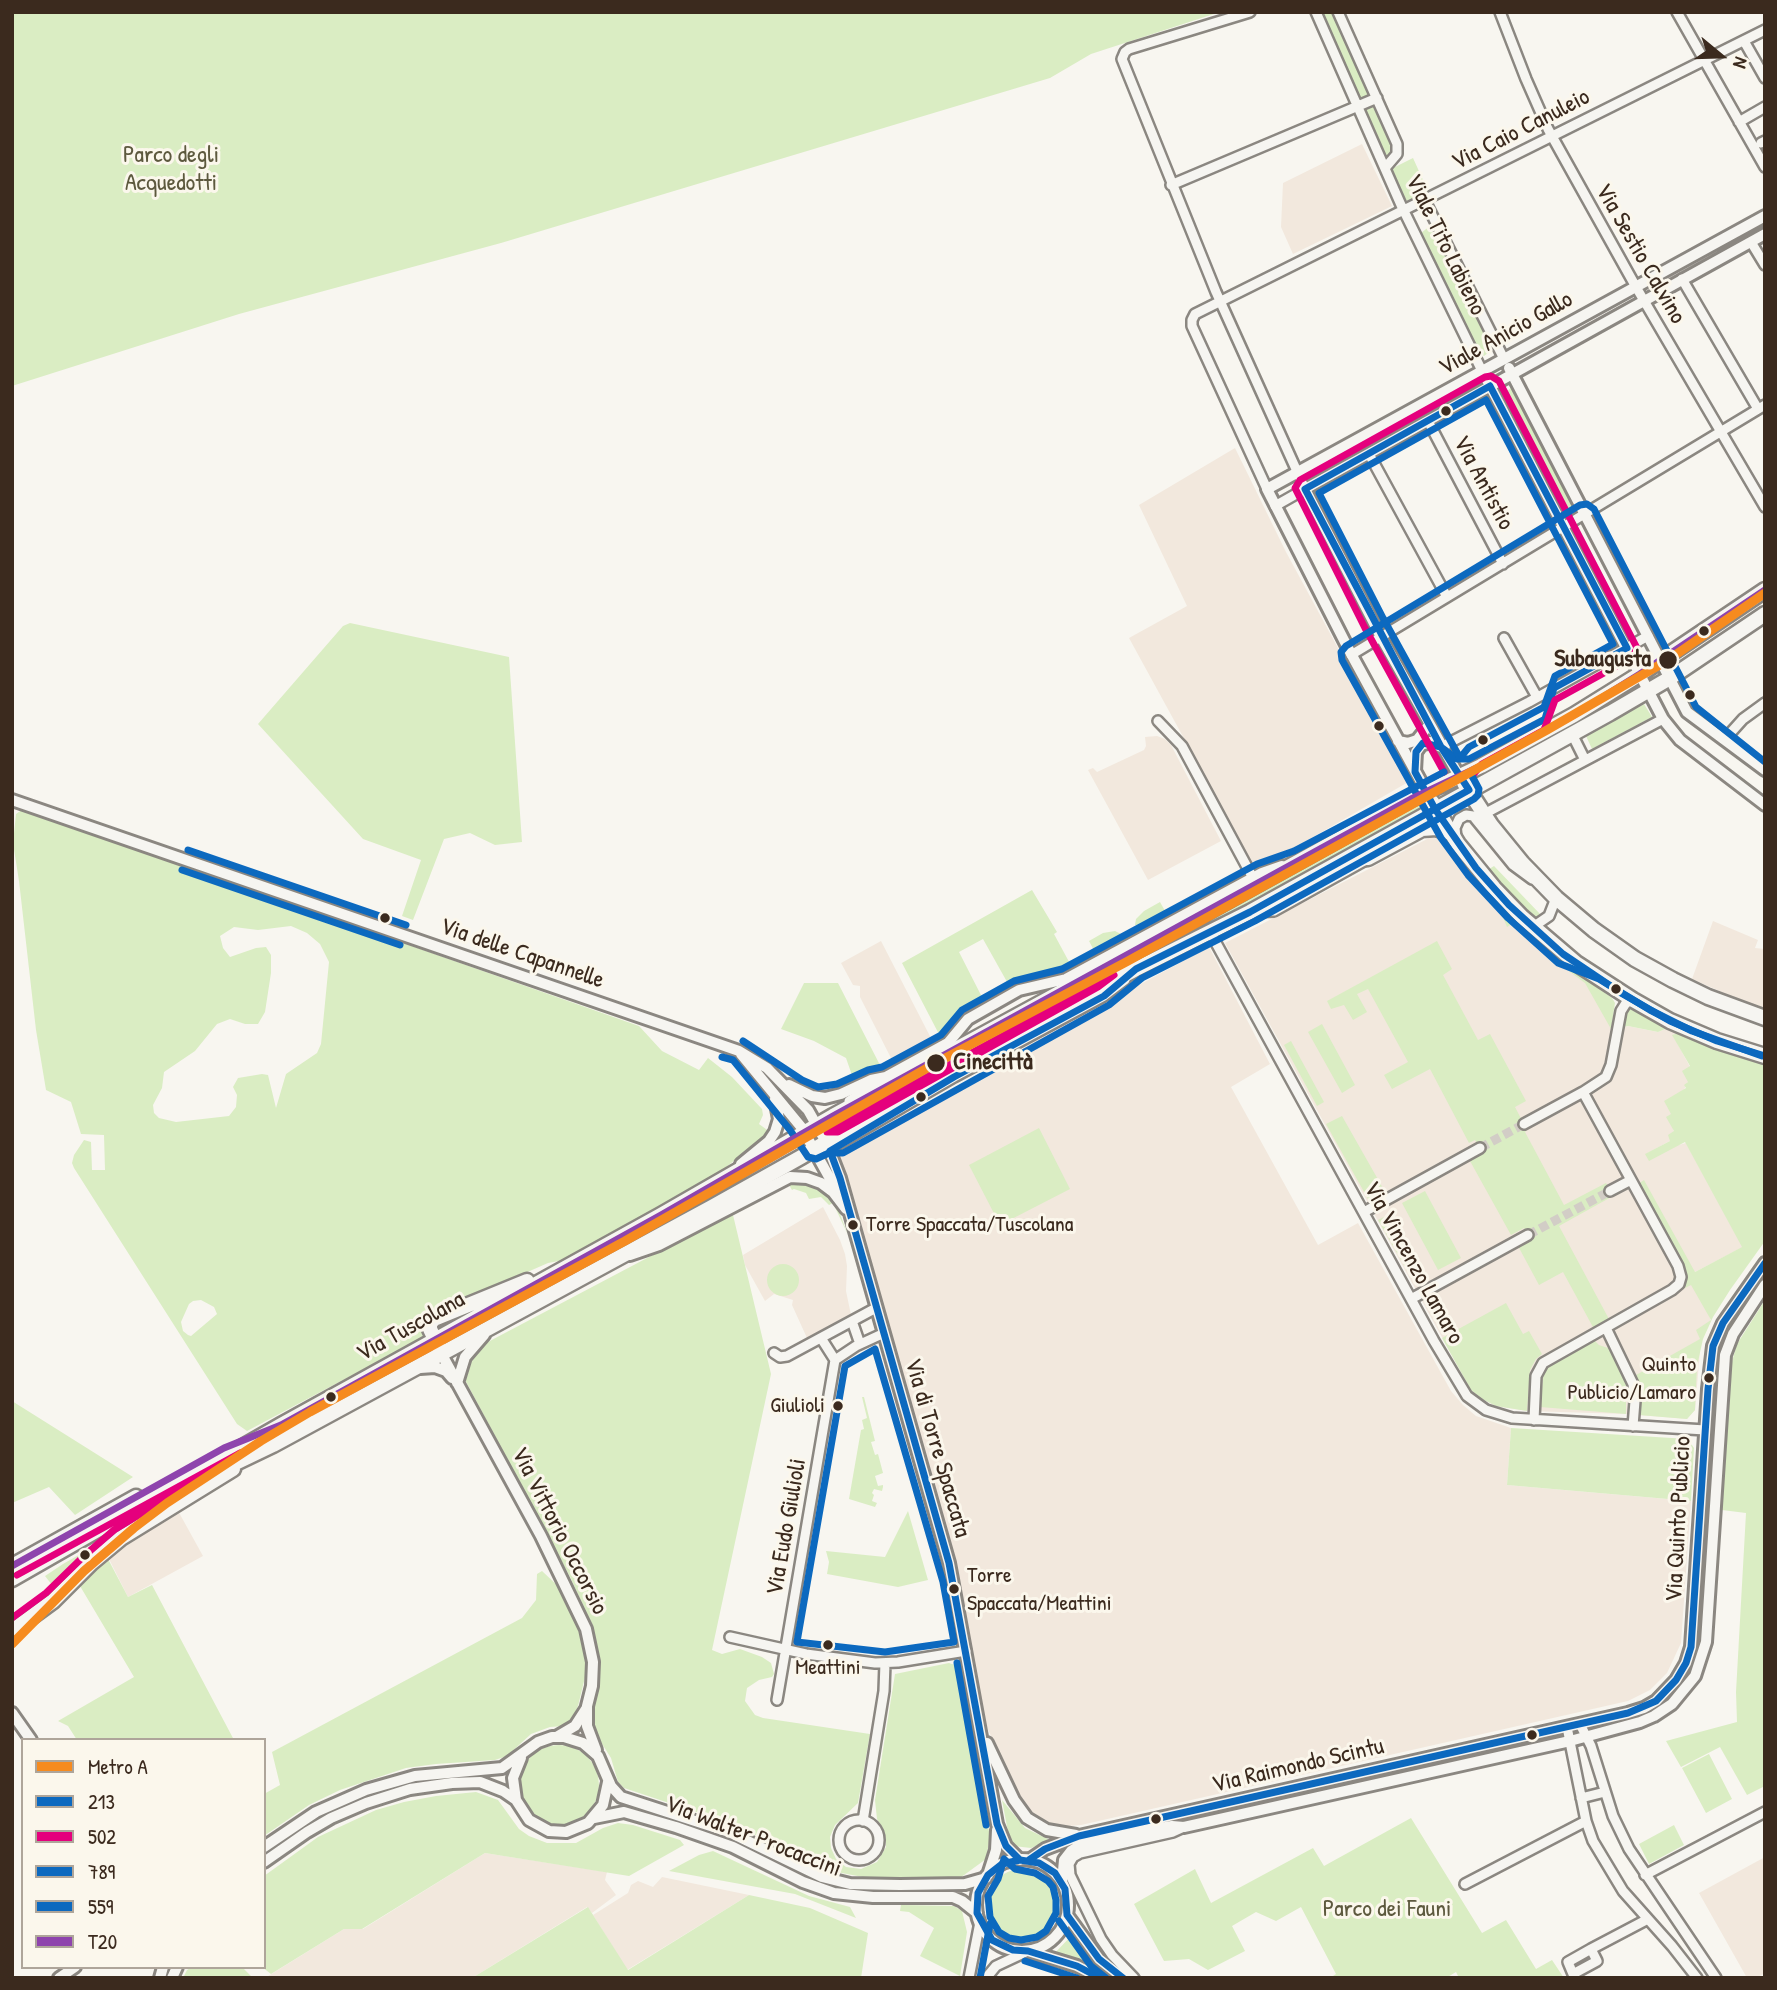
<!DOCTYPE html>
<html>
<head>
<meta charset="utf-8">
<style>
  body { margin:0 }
  #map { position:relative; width:1777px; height:1990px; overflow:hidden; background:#f8f6f0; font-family:"Patrick Hand",sans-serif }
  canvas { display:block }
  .frame { position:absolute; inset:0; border:14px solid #3b2a1e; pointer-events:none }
  .legend { position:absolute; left:21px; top:1738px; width:245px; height:231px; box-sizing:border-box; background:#fbf7ec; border:2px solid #aea59a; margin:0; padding:9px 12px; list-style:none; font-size:21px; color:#3b2a1e }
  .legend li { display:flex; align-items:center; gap:14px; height:35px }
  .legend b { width:35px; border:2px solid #aea59a }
  .north { position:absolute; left:1686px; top:21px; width:70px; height:70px; -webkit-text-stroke:5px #fbf7ec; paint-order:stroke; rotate:109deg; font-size:19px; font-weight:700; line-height:28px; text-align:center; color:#3b2a1e }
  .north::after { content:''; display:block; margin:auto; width:24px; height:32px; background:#3b2a1e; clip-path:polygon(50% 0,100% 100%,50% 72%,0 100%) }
</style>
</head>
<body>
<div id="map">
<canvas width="1777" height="1990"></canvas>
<div class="frame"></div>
<ul class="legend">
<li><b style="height:9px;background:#f68b1f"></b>Metro A</li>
<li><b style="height:9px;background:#0c69bf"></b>213</li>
<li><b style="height:9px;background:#e5007d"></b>502</li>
<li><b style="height:9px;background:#0c69bf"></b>789</li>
<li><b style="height:9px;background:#0c69bf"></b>559</li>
<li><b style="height:9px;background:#8e44ad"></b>T20</li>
</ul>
<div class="north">N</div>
</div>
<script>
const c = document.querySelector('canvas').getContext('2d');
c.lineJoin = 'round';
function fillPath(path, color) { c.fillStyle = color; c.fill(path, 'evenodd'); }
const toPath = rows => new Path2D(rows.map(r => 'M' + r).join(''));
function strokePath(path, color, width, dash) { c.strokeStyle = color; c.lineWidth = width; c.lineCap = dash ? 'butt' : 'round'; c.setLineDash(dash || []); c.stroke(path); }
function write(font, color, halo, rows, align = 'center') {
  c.font = font + ' "Patrick Hand",sans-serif'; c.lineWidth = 6; c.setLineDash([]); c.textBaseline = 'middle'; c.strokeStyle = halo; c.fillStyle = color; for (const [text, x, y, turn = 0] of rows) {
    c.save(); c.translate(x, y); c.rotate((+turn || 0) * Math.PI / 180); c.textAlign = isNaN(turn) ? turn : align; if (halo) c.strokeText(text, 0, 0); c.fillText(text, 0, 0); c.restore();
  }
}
const built = toPath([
  [1362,144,1392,206,1293,254,1281,227,1283,183],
  [1235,448,1286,552,1410,781,1256,870,1129,638,1187,606,1139,505],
  [1157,736,1165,739,1171,745,1221,841,1148,880,1088,770,1093,768,1097,772,1144,750,1146,746,1145,737],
  [1431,837,1438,839,1480,888,1497,903,1614,1001,1611,1029,1628,1026,1658,1032,1668,1028,1678,1033,1673,1035,1690,1067,1688,1082,1671,1114,1674,1132,1670,1141,1646,1154,1686,1143,1743,1247,1695,1272,1711,1321,1701,1339,1695,1410,1687,1419,1626,1414,1527,1411,1496,1406,1482,1399,1471,1390,1225,943],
  [1713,921,1758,940,1755,948,1765,949,1765,1011,1692,979],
  [881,941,934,1044,901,1062,897,1057,892,1060,860,997,860,986,853,985,841,963],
  [1209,947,1270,1064,1231,1087,1318,1245,1358,1223,1451,1391,1463,1405,1476,1416,1511,1428,1507,1485,1691,1501,1681,1643,1667,1673,1650,1690,1628,1701,1081,1825,1056,1827,1035,1819,1022,1804,986,1725,957,1571,837,1149,905,1112,907,1115,1025,1052,1023,1048],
  [823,1207,840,1240,845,1254,847,1266,846,1291,851,1315,807,1338,792,1305,793,1300,774,1294,765,1301,745,1265,743,1255],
  [177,1509,203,1556,128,1597,107,1555],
  [485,1853,607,1872,605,1880,616,1895,592,1913,587,1907,472,1978,265,1978,344,1929,363,1929],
  [1765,1857,1765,1973,1756,1978,1747,1978,1699,1893],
  [662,1877,749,1895,627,1970,593,1915,628,1893,631,1885,638,1881,653,1887]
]);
const green = toPath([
  [12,12,1220,12,1091,54,1050,78,501,243,239,314,12,386],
  [1322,12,1334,12,1370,94,1369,96,1358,99],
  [1375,105,1395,148,1387,160,1363,110],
  [1413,158,1428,191,1408,201,1405,200,1391,169],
  [1430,226,1433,227,1493,349,1484,356,1480,354,1421,233],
  [1473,378,1479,389,1409,426,1407,425,1405,419],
  [1511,388,1513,388,1576,506,1563,513,1501,396],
  [1397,423,1400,431,1312,481,1308,471],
  [350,623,509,657,522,842,495,845,470,833,444,839,413,920,402,916,421,860,363,839,258,724,343,626],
  [1644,704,1652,717,1592,749,1586,736],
  [1426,802,1426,807,1233,914,1115,973,1114,970,1312,862],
  [23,809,639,1026,662,1051,699,1070,708,1058,732,1077,762,1109,763,1115,759,1124,770,1132,715,1176,621,1231,570,1259,548,1263,484,1291,424,1326,424,1337,247,1431,237,1424,74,1168,72,1163,74,1155,84,1140,91,1142,92,1170,105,1170,104,1135,81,1134,71,1102,46,1090,36,1030,19,881,13,843,16,814],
  [291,926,307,933,320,944,329,962,321,1044,317,1053,286,1074,276,1108,268,1075,262,1074,238,1078,233,1087,237,1095,236,1107,229,1116,176,1122,159,1118,154,1113,153,1105,162,1088,164,1072,195,1051,217,1024,230,1019,245,1024,258,1024,265,1012,271,973,271,955,266,947,256,948,230,957,223,948,220,936,234,927,258,930],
  [201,1300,214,1307,217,1314,191,1336,188,1335,183,1331,181,1322,189,1304,193,1301],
  [1494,866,1541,915,1535,921,1486,871],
  [1032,890,1057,932,1054,934,1074,971,1064,976,1027,980,1011,989,983,939,959,952,984,1001,961,1014,942,1040,902,963],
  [1160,902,1169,918,1140,933,1143,925,1135,925,1136,919,1144,911],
  [1497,903,1539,944,1612,998,1615,1003,1611,1029,1585,983,1547,955,1512,924,1507,927],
  [1115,931,1121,934,1124,942,1097,956,1089,941,1103,933],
  [1437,941,1452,969,1443,975,1478,1040,1490,1034,1526,1101,1515,1107,1527,1130,1525,1132,1564,1205,1606,1183,1613,1196,1559,1226,1610,1321,1594,1329,1563,1272,1539,1285,1518,1246,1530,1239,1524,1228,1511,1235,1470,1161,1482,1153,1475,1140,1469,1143,1430,1069,1392,1089,1384,1075,1408,1062,1368,989,1357,994,1367,1012,1353,1020,1344,1005,1331,1009,1327,1001],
  [804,983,838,983,883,1071,854,1081,846,1058,814,1041,781,1029],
  [1630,1009,1668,1028,1658,1032,1628,1026,1623,1027,1626,1014],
  [1322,1024,1355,1085,1342,1093,1308,1032],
  [1678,1033,1765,1064,1765,1241,1730,1290,1713,1317,1703,1339,1697,1366,1695,1410,1687,1419,1639,1415,1642,1391,1636,1375,1700,1339,1696,1330,1711,1320,1691,1285,1677,1292,1682,1284,1684,1269,1638,1184,1644,1180,1695,1272,1742,1247,1685,1142,1649,1161,1645,1154,1670,1141,1668,1135,1674,1131,1666,1117,1671,1114,1664,1101,1686,1088,1684,1085,1688,1082,1682,1071,1690,1066,1672,1035],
  [1291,1041,1324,1102,1317,1106,1284,1045],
  [1342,1116,1384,1190,1368,1199,1326,1124],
  [1039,1128,1070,1189,1000,1225,969,1165],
  [791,1182,808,1182,826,1191,836,1203,848,1235,833,1203,829,1205,821,1197,809,1199,806,1193,794,1189,792,1190,789,1185,733,1215,771,1374,712,1650,722,1654,740,1649,762,1657,771,1663,774,1674,772,1677,759,1680,747,1688,745,1701,755,1715,763,1718,870,1734,858,1803,835,1825,830,1837,831,1848,836,1859,846,1867,861,1869,877,1862,886,1847,885,1833,877,1819,875,1800,895,1674,949,1663,958,1666,961,1675,990,1837,986,1859,960,1878,868,1878,826,1870,735,1825,624,1788,618,1782,611,1758,592,1728,590,1720,597,1689,599,1658,592,1624,570,1577,464,1378,471,1357,486,1343],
  [1425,1191,1461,1258,1438,1270,1402,1203],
  [1386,1216,1420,1275,1412,1279,1378,1220],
  '767 1280a16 16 0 1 1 32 0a16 16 0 1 1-32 0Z',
  [1765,1300,1765,1786,1747,1795,1720,1747,1681,1767,1666,1741,1737,1722,1736,1692,1746,1513,1722,1510,1729,1384,1731,1365,1737,1344],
  [1506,1303,1523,1334,1529,1331,1542,1354,1536,1359,1530,1370,1527,1411,1496,1406,1482,1399,1471,1390,1442,1338],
  [1594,1340,1599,1345,1608,1348,1626,1380,1626,1414,1540,1407,1544,1369,1547,1365],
  [862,1397,864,1397,875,1441,871,1442,875,1455,878,1454,883,1473,875,1476,878,1486,883,1485,883,1487,882,1491,874,1489,872,1493,874,1495,872,1501,877,1503,875,1507,849,1499,861,1430,864,1429,862,1420,867,1418],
  [12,1401,133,1477,75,1515,49,1487,12,1503],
  [1511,1428,1688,1439,1694,1448,1691,1501,1507,1485],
  [908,1511,928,1580,898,1587,827,1574,829,1562,826,1551,885,1557],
  [117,1533,56,1590,45,1576,63,1564],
  [108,1559,128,1597,152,1585,234,1740,77,1740,68,1726,58,1721,134,1677,80,1586],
  [542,1571,559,1587,583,1639,586,1673,578,1706,571,1721,564,1726,550,1727,531,1734,507,1756,495,1760,436,1764,406,1768,340,1790,309,1805,264,1836,264,1794,280,1785,272,1752,522,1618,536,1600,537,1574],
  '519 1785a40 40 0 1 1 80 0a40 40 0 1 1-80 0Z',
  [1709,1754,1732,1799,1706,1813,1682,1768],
  [476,1792,498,1800,519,1829,529,1836,547,1843,576,1843,603,1828,618,1823,633,1825,680,1840,684,1845,629,1876,485,1853,362,1929,344,1929,271,1974,262,1967,264,1967,264,1876,318,1837,376,1810,404,1802,436,1796],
  [1002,1800,1025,1828,1050,1840,1031,1848,1013,1846,1009,1837],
  [1411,1818,1482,1933,1506,1920,1536,1969,1552,1960,1564,1978,1459,1978,1456,1972,1446,1978,1330,1978,1336,1974,1301,1907,1276,1921,1256,1912,1232,1926,1245,1951,1208,1970,1189,1959,1164,1961,1134,1904,1195,1869,1211,1903,1313,1848,1324,1866],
  [1674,1825,1684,1845,1649,1864,1639,1844],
  [713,1851,809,1896,850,1907,856,1918,795,1894,669,1871,699,1855],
  '986 1905a36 36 0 1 1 72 0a36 36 0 1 1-72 0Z',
  [749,1895,810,1908,868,1933,861,1978,472,1978,588,1907,628,1970],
  [901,1905,954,1906,962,1911,967,1932,960,1976,920,1956,934,1928,909,1912,900,1911],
  [1072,1935,1092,1961,1114,1978,1109,1978,1090,1965,1076,1960,1053,1955],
  [192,1967,242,1967,253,1978,183,1978,187,1970]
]);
const minorTunnel = toPath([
  [1480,1148,1524,1124],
  [1528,1235,1610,1191]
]);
const minor = toPath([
  [1250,12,1129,49,1125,52,1122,59,1216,292,1305,489,1275,506],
  [1316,12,1401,205,1482,371],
  [1338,12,1397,144,1397,154,1385,168],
  [1500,12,1526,79,1548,129,1636,287,1765,507],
  [1677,12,1765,167],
  [1744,41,1765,78],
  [1739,122,1765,107],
  [1761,143,1765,141],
  [1171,185,1377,98],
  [1425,201,1504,359],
  [1751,242,1765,265],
  [1682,279,1758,409],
  [1428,421,1503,564],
  [1369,454,1447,597],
  [1267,489,1192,326,1192,320,1195,314,1765,30],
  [1504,638,1537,697],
  [1351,655,1765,405],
  [1158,721,1182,746,1253,878],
  [1572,734,1585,760],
  [1725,739,1743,719,1765,703],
  [1441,747,1529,702,1648,636],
  [1484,814,1663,719],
  [1456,838,1455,828,1459,819,1466,815,1473,816,1513,865,1532,879],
  [1255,912,1274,911,1364,861],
  [1533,927,1549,916,1556,898],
  [1210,932,1434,1341,1467,1396,1486,1410,1512,1418,1705,1430],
  [849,1101,881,1080],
  [1524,1124,1583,1092,1606,1077,1611,1065,1621,1011,1626,1003,1633,1000],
  [830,1151,837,1145,954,1077,1104,996,1125,980],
  [1610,1191,1631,1180],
  [1364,1212,1480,1148],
  [1411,1299,1528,1235],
  [852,1321,860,1344],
  [1606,1328,1633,1384,1635,1401,1633,1426],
  [821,1338,835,1360],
  [774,1353,780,1357,787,1356,876,1308],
  [835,1360,856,1346,882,1334],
  [1534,1420,1536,1376,1543,1363,1672,1290,1679,1284,1681,1277,1678,1266,1583,1092],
  [730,1637,806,1654,875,1663,898,1662,966,1651],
  [777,1700,835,1360],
  [1580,1724,1591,1746,1613,1816,1629,1849,1716,1978],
  [1567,1727,1586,1821,1593,1841,1623,1891,1672,1946,1697,1978],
  [1581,1798,1605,1792],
  '839 1840a20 20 0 1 1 40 0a20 20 0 1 1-40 0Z',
  [863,1821,884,1691,885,1663],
  [1645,1875,1765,1812],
  [1465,1884,1586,1821],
  [1591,1949,1597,1961,1573,1974,1568,1962,1591,1949,1648,1919],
  [969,1978,980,1922],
  [986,1978,996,1966,1028,1951],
  [1134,1978,1112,1955,1101,1939,1070,1875,1069,1864,1073,1857,1080,1853,1173,1832,1184,1827]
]);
const tertiary = toPath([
  [1509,368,1687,712,1765,770],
  [1487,380,1663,719,1680,740,1765,805],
  [1398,741,1408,743,1417,740,1429,725],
  [1415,771,1416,752,1421,745,1430,742,1441,747],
  [1459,776,1381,637,1305,489,1765,234],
  [1426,791,1349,650,1267,489,1765,216],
  [12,800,739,1051,767,1068,808,1110,826,1142,840,1178,949,1563,997,1824,1006,1846,1020,1860],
  [741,1054,802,1128,839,1195],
  [789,1085,812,1096,825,1098,841,1094,871,1080,886,1077,948,1043,968,1019,1019,990,1066,979,1262,873,1282,866],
  [741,1164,769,1141,775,1132,779,1119,775,1099],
  [630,1255,659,1245,790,1177,807,1178,821,1183,833,1192,846,1209],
  [441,1353,541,1536,586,1629,593,1662,592,1686,587,1706,587,1726,596,1750],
  [420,1368,435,1367,446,1371,452,1378],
  [457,1383,465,1357,484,1335],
  [12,1713,31,1740],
  [558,1736,575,1726,586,1709],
  [987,1743,1014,1800,1027,1818,1047,1830,1076,1835],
  [521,1758,513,1778,516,1800,529,1820,549,1831,566,1832,588,1823,603,1805,608,1782],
  [594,1818,624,1812,676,1827,733,1847,803,1882,834,1893,873,1897,953,1897,962,1901,977,1913],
  [264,1847,316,1812,366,1790,415,1776,502,1768,538,1742,552,1737,564,1737,583,1743,598,1756,611,1786,621,1797,729,1832,822,1877,850,1884,900,1885,965,1884,986,1878],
  '976 1905a46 46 0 1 1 92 0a46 46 0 1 1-92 0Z',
  [1029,1860,1045,1849,1079,1836,1628,1713,1644,1708,1656,1701,1676,1680,1686,1663,1691,1647,1708,1389,1713,1346,1723,1323,1765,1263],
  [264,1862,307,1832,331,1818,366,1803,410,1789,452,1783,480,1782,503,1791,516,1800],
  [988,1875,996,1850,997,1830],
  [1062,1882,1064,1860,1071,1851,1079,1846,1144,1831,1172,1826,1184,1827,1570,1741,1640,1722,1654,1716,1672,1704,1695,1676,1706,1642,1725,1355,1733,1334,1765,1285],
  [1067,1915,1099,1959,1123,1978],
  [1028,1951,1077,1966,1100,1978],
  [59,1978,75,1967],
  [160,1978,163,1967],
  [172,1978,177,1967]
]);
const primary = toPath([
  [1464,783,1491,825,1522,863,1556,898,1594,930,1635,959,1673,980,1708,997,1765,1018],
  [1432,802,1458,844,1494,888,1522,917,1576,963,1633,1000,1670,1021,1717,1041,1765,1056],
  [1349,859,1368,858,1422,829,1436,828,1450,833],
  [439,1348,430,1329,430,1324,434,1319,527,1281],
  [223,1469,273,1445,712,1207,801,1157,974,1055,1136,969,1250,912,1610,713,1670,678,1765,614],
  [12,1566,136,1497],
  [12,1579,281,1425,661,1215,833,1116,1175,930,1411,799,1481,766,1574,715,1640,674,1765,590],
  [12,1631,53,1601,91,1563,121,1538,233,1469]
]);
const bus1 = toPath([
  [1490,386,1627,648,1554,688,1545,719,1469,759,1457,759,1441,747,1305,489,1490,386],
  [1435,809,1476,868,1509,905,1563,954,1621,993,1670,1021,1717,1041,1765,1056],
  [1435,809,1415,772,1416,752,1423,743,1441,747],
  [1435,809,1469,790,1441,747],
  [1020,1860,1006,1846,997,1824,949,1563,840,1178,830,1151,954,1077,1104,996,1136,969,1250,912,1435,809],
  [1029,1860,1045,1849,1079,1836,1628,1713,1656,1701,1676,1680,1686,1663,1691,1647,1708,1389,1713,1346,1723,1323,1765,1263],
  [1100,1978,1077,1966,1028,1951,1013,1950,992,1940,977,1913,978,1893,988,1875,1002,1864,1020,1860,1039,1863,1055,1873,1065,1889,1067,1915,1099,1959,1123,1978]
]);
const bus2 = toPath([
  [1444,772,1365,628,1295,488,1300,480,1485,377,1491,376,1499,381,1637,648,1633,657,1555,700,1544,730,1482,764,1472,776],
  [1114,975,1098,987,838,1132,827,1132,1114,975],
  [12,1618,46,1593,84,1556,114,1530,240,1453,17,1575]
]);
const bus3 = toPath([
  [1486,400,1613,644,1555,676,1544,707,1469,747,1460,758,1383,618,1319,493,1486,400],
  [188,850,406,925],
  [182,870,400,945],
  [743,1041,802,1080,818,1087,837,1084,868,1070,882,1067,941,1035,962,1010,1014,981,1062,969,1257,864,1294,851,1444,772],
  [722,1057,733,1060,790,1130,808,1157,816,1159,829,1153,843,1153,1109,1005,1142,978,1255,921,1474,799,1478,795,1479,789,1472,776]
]);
const bus4 = toPath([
  [1762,1056,1692,1031,1650,1010,1599,979,1558,963,1508,918,1468,875,1441,838,1342,660,1341,652,1346,646,1580,505,1587,504,1594,509,1696,707,1765,762],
  [875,1349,943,1582,954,1642,885,1652,797,1642,845,1366,875,1349],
  [957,1663,986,1825],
  [1004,1859,1015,1869,1035,1873,1048,1881,1053,1887,1056,1900,1056,1913,1046,1931,1037,1937,1021,1940,1009,1938,999,1932,990,1917,988,1896,998,1879,1004,1859],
  [1059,1921,1091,1966,1106,1978],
  [1025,1961,1077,1978],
  [980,1978,990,1924]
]);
const bus5 = toPath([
  [12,1566,224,1448,281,1425,661,1215,833,1116,1411,799,1481,766,1574,715,1640,674,1765,590]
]);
const metro1 = toPath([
  [12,1644,84,1571,134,1528,167,1503,261,1441,310,1412,625,1241,936,1063,1128,961,1547,730,1668,660,1765,593]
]);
const markers = [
  [1446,411,6,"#3b2a1e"],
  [1704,631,6,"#3b2a1e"],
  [1668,660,10,"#3b2a1e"],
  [1690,695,6,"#3b2a1e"],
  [1379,726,6,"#3b2a1e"],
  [1483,740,6,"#3b2a1e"],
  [385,918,6,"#3b2a1e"],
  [1616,989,6,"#3b2a1e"],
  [936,1063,10,"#3b2a1e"],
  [921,1097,6,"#3b2a1e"],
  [853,1225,6,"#3b2a1e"],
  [1709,1378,6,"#3b2a1e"],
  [331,1397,6,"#3b2a1e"],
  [838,1406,6,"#3b2a1e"],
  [85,1555,6,"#3b2a1e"],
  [954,1589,6,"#3b2a1e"],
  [828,1645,6,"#3b2a1e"],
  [1532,1735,6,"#3b2a1e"],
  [1156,1819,6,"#3b2a1e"]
];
const busNames = [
  ["Torre Spaccata/Tuscolana",866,1225],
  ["Quinto",1696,1365,"right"],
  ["Publicio/Lamaro",1696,1393,"right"],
  ["Giulioli",825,1406,"right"],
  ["Torre",967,1576],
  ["Spaccata/Meattini",967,1604],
  ["Meattini",828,1668,"center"]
];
const streetNames = [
  ["Via Caio Canuleio",1521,130,-27],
  ["Viale Tito Labieno",1445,245,64],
  ["Via Sestio Calvino",1640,254,60],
  ["Viale Anicio Gallo",1506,334,-29],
  ["Via Antistio",1483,483,62],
  ["Via delle Capannelle",522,954,19],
  ["Via Vincenzo Lamaro",1413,1263,61],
  ["Via Tuscolana",411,1327,-29],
  ["Via di Torre Spaccata",937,1448,74],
  ["Via Quinto Publicio",1679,1519,-87],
  ["Via Eudo Giulioli",787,1527,-80],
  ["Via Vittorio Occorsio",559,1531,63],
  ["Via Raimondo Scintu",1298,1766,-13],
  ["Via Walter Procaccini",753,1837,21]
];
const parkNames = [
  ["Parco degli",171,156],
  ["Acquedotti",171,184],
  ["Parco dei Fauni",1387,1910]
];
const stopNames = [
  ["Subaugusta",1651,660],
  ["Cinecittà",953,1063,"left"]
];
fillPath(built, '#f2e8dd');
fillPath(green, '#daedc3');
strokePath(minorTunnel, '#d2cdc6', 9, [9, 4.5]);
strokePath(minor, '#8b8781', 14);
strokePath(tertiary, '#8b8781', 16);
strokePath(primary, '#8b8781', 19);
strokePath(minor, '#f6f5f1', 9);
strokePath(tertiary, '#f6f5f1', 10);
strokePath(primary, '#f6f5f1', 14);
strokePath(bus1, '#0c69bf', 7);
strokePath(bus2, '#e5007d', 7);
strokePath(bus3, '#0c69bf', 7);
strokePath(bus4, '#0c69bf', 7);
strokePath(bus5, '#8e44ad', 7);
strokePath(metro1, '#f68b1f', 9);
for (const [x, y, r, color] of markers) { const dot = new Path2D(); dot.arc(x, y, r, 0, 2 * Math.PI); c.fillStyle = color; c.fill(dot); strokePath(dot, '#fbf7ec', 2.5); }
write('22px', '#3b2a1e', '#fbf7ec', busNames, 'left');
write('24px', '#3b2a1e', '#fbf7ec', streetNames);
write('24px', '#5d593e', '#fbf7ec', parkNames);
write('bold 24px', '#3b2a1e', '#fbf7ec', stopNames, 'right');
</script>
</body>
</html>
